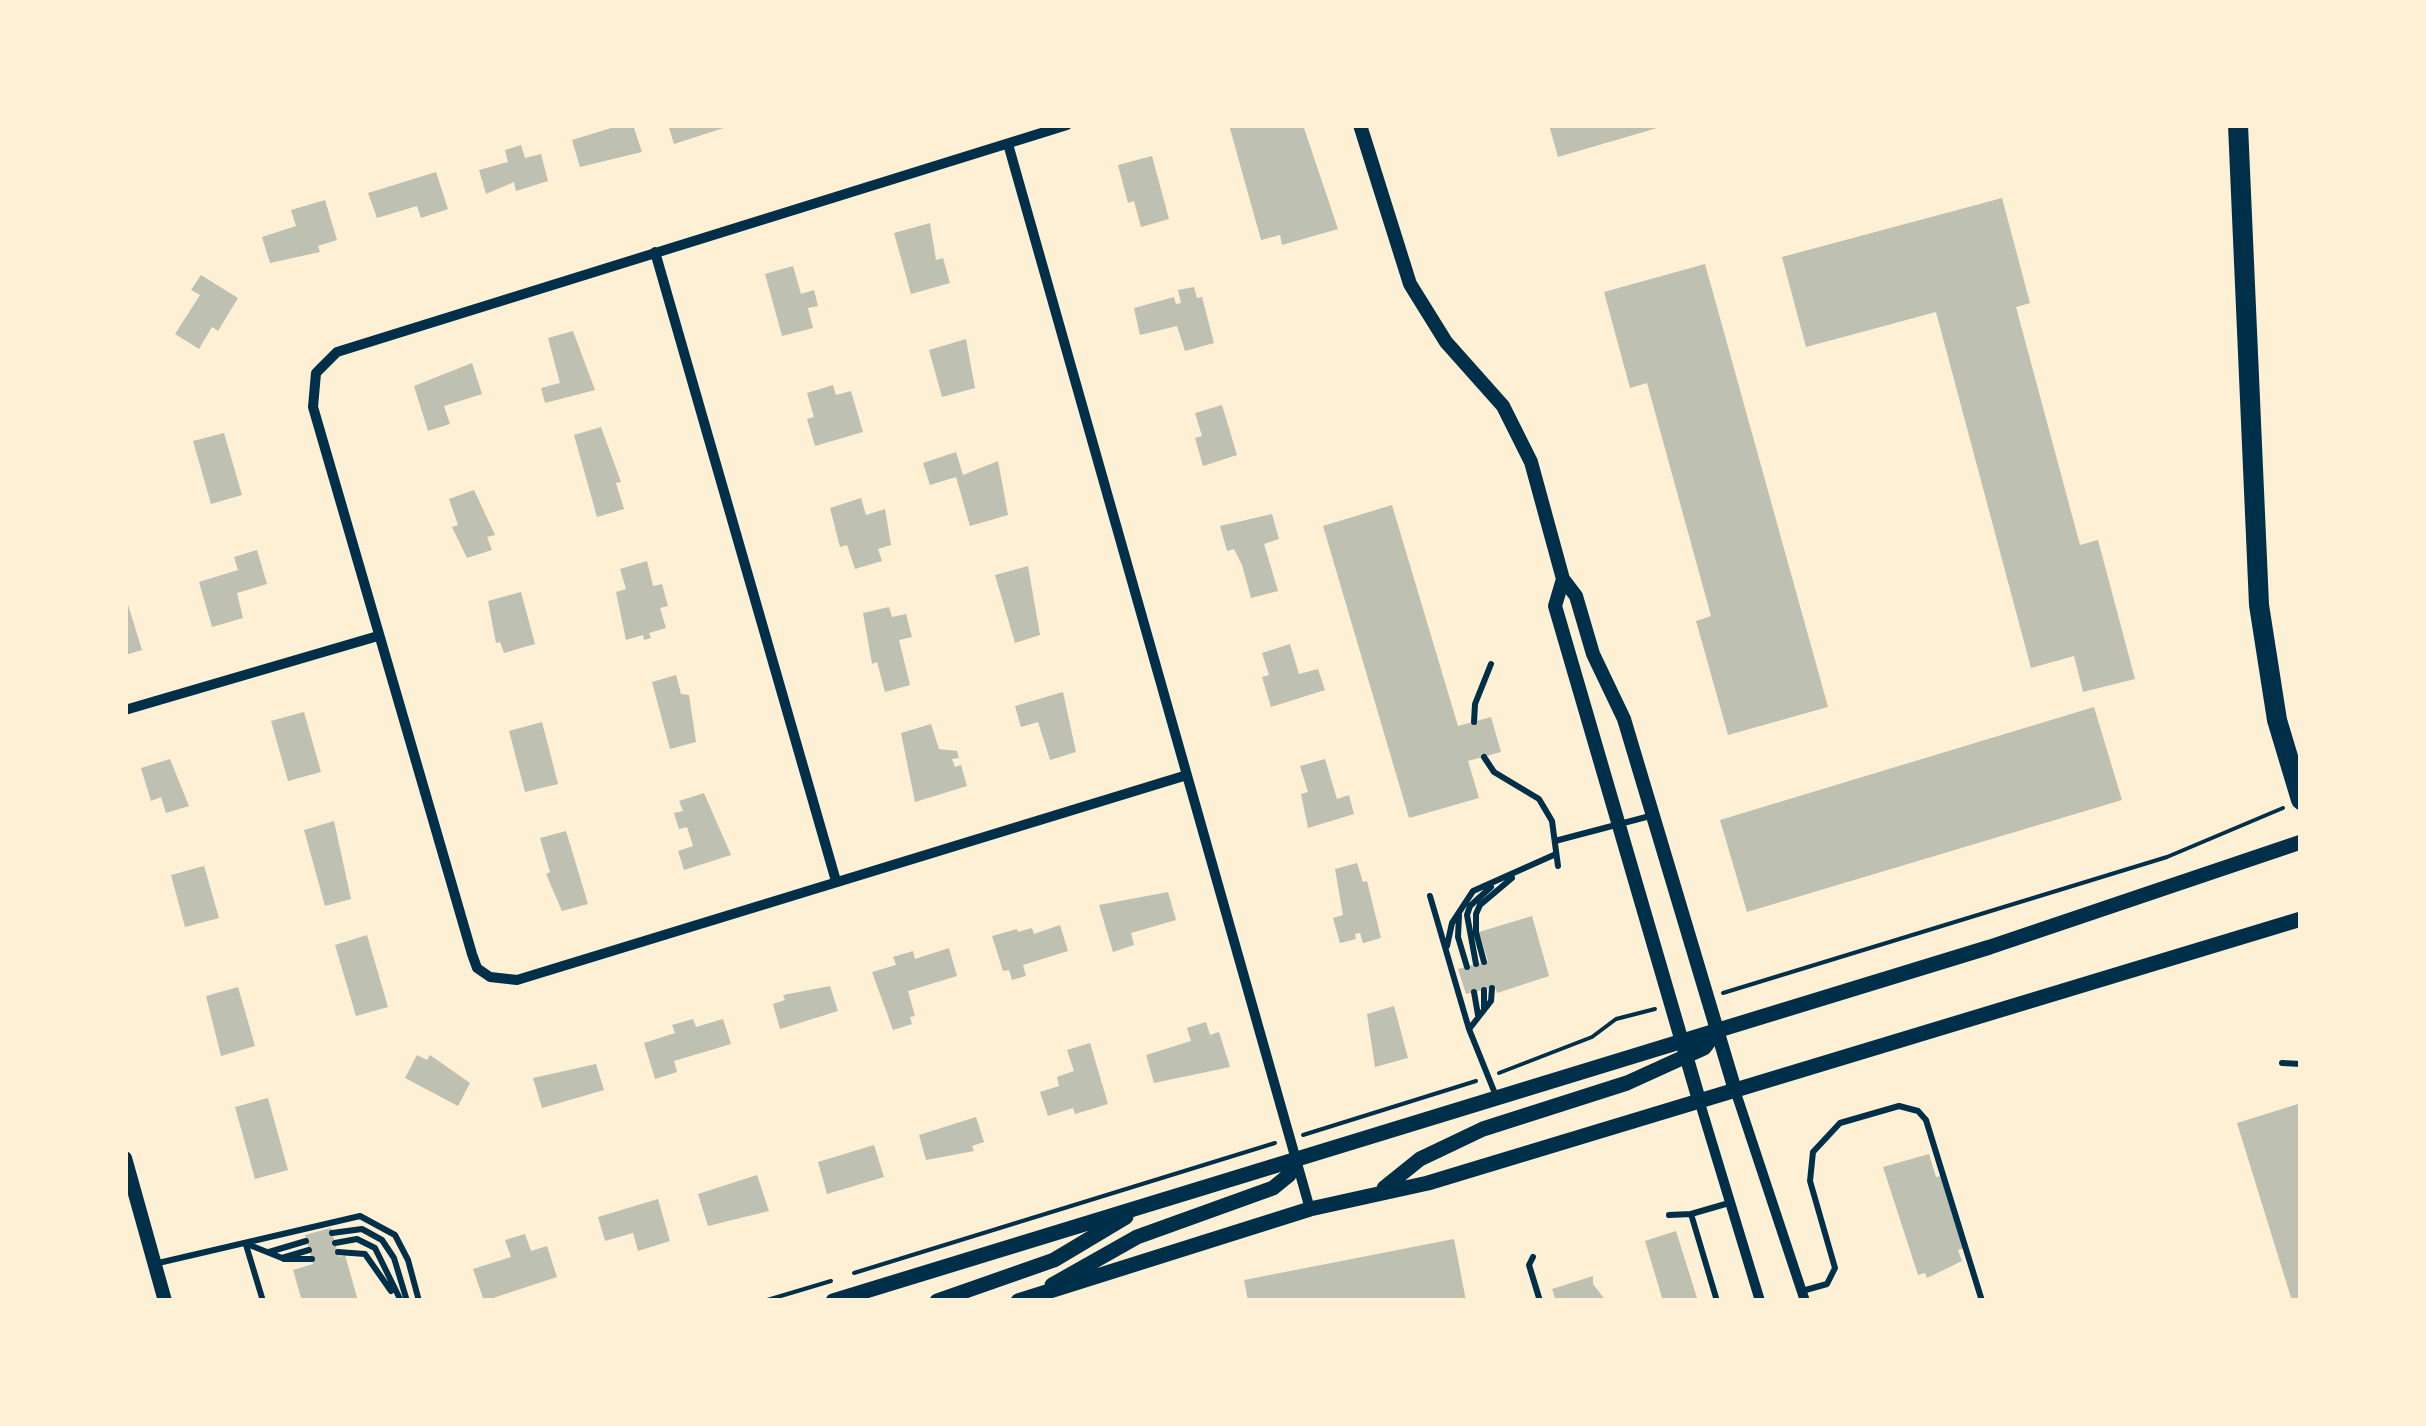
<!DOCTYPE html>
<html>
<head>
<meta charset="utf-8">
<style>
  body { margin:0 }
  #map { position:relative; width:2426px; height:1426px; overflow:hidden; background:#fdf0d5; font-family:"IBM Plex Serif",serif }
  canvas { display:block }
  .frame { position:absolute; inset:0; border:128px solid #fdf0d5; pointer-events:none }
</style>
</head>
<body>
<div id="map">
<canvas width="2426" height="1426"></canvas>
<div class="frame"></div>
</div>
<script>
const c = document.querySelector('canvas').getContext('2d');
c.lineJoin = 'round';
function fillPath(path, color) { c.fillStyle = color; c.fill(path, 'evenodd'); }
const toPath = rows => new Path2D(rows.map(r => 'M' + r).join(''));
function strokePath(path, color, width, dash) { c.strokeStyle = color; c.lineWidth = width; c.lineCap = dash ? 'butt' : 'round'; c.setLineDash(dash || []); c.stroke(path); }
const building = toPath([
  [621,125,633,125,642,152,580,167,572,140],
  [668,125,730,125,730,126,674,144],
  [1229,125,1304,128,1338,229,1282,245,1280,235,1261,240],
  [1549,125,1664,125,1664,126,1558,157],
  [521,145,525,158,541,154,548,181,516,191,514,182,486,194,479,170,508,162,505,150],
  [1152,156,1169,219,1141,227,1134,201,1128,203,1118,165],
  [436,172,448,209,421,218,417,206,377,218,368,193],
  [2002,198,2030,303,2016,307,2080,545,2098,540,2135,679,2083,692,2074,656,2031,668,1936,312,1806,347,1782,257],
  [325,200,337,240,318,246,320,252,270,263,262,237,296,226,291,210],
  [930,223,936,260,943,258,950,283,911,294,894,233],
  [1705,264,1828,707,1728,735,1696,621,1711,616,1647,383,1630,388,1604,292],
  [793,266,801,294,814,290,818,306,808,308,813,328,782,336,765,274],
  [201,275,238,298,218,331,212,327,199,349,175,334,200,295,191,290],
  [1194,287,1197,298,1202,297,1214,343,1185,351,1177,326,1140,335,1134,308,1174,297,1176,304,1181,303,1178,290],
  [573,331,595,390,545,403,541,388,560,383,548,338],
  [966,339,975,388,942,397,929,350],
  [472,363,482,394,444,406,450,424,428,431,414,386],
  [833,385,836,395,851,391,863,432,815,446,807,419,814,417,807,393],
  [1222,405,1237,455,1203,466,1195,438,1202,436,1195,413],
  [601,427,621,482,616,483,624,509,597,517,574,435],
  [224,433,242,495,211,504,193,441],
  [956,452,963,475,998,461,1008,515,970,526,956,477,930,485,923,463],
  [474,490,495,535,487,537,492,550,467,558,452,527,458,525,449,499],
  [861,498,866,515,885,509,891,545,878,549,882,561,855,569,847,545,840,547,830,508],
  [1392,505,1458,726,1491,717,1501,752,1468,761,1479,798,1409,818,1323,526],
  [1272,514,1279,539,1264,544,1278,591,1251,598,1242,565,1234,549,1227,551,1220,526],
  [257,550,267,584,237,593,243,618,212,627,199,582,238,570,234,557],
  [647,561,653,586,662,584,668,606,660,608,666,628,649,633,651,638,644,640,643,635,626,640,616,592,626,589,620,569],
  [1028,566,1040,635,1015,643,995,575],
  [521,592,535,644,504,653,500,642,496,643,488,601],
  [125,595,142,650,125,655],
  [889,607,892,617,906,614,912,637,899,640,910,685,885,692,877,662,872,664,863,613],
  [1290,644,1299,674,1318,669,1325,690,1271,707,1262,677,1269,675,1262,653],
  [676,675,681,694,689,695,696,742,670,749,652,682],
  [1063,692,1076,752,1050,760,1038,722,1021,727,1015,706],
  [2094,707,2122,800,1747,912,1720,820],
  [304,712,321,772,288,781,271,721],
  [542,722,558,784,525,792,509,731],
  [931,724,939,749,957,751,959,758,952,759,955,767,961,765,967,786,915,802,901,733],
  [170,759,189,806,166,813,161,797,151,801,141,768],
  [1325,759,1337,799,1349,795,1354,814,1308,828,1301,794,1308,792,1300,766],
  [704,793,731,855,684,870,678,851,693,846,687,827,679,829,674,813,683,811,679,801],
  [334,821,351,899,325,906,304,830],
  [566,831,588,904,562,911,546,874,550,872,540,838],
  [1357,863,1363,882,1367,881,1381,938,1363,943,1360,933,1355,934,1356,939,1340,943,1333,918,1343,915,1335,869],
  [204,866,219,918,185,927,171,875],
  [1168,892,1176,920,1131,933,1134,945,1113,952,1099,905],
  [1532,916,1549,976,1497,993,1495,987,1466,994,1458,969,1488,961,1479,932],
  [1060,925,1068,951,1023,965,1026,976,1012,980,1009,970,1003,971,992,936,1017,929,1018,932,1032,928,1034,934],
  [367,935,388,1007,356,1016,335,945],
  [949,948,957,976,908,991,915,1016,910,1017,912,1024,893,1030,872,972,896,965,893,957,913,951,915,959],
  [830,986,838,1011,780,1029,773,1004,785,1000,783,995],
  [238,987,255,1046,221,1056,206,996],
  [1394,1006,1408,1058,1375,1067,1367,1014],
  [693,1019,696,1027,723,1019,731,1044,674,1061,677,1072,655,1079,644,1043,675,1033,672,1025],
  [1206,1022,1210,1035,1219,1032,1230,1067,1154,1083,1146,1055,1191,1041,1187,1028],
  [1090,1043,1108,1104,1075,1114,1073,1108,1048,1116,1040,1092,1059,1086,1057,1077,1074,1071,1067,1050],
  [417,1055,427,1060,430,1055,470,1083,458,1106,405,1078],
  [596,1064,604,1090,542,1108,533,1078],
  [268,1098,288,1170,255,1179,235,1107],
  [2301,1103,2301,1301,2292,1301,2237,1123],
  [976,1117,984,1142,972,1146,974,1151,926,1160,919,1135],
  [874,1145,884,1177,827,1194,818,1162],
  [1929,1154,1936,1177,1942,1176,1964,1248,1958,1250,1962,1261,1927,1278,1925,1273,1918,1275,1883,1167],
  [757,1175,769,1211,708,1226,698,1194],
  [658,1199,670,1241,638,1251,633,1233,605,1241,598,1217],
  [331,1228,339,1257,345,1255,358,1301,302,1301,293,1270,313,1264,305,1235],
  [1676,1231,1698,1301,1663,1301,1645,1241],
  [525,1234,531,1251,547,1246,557,1277,484,1301,473,1269,511,1257,505,1240],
  [1454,1239,1466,1301,1248,1301,1244,1280],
  [1593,1276,1593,1284,1606,1301,1556,1301,1552,1289]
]);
const path = toPath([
  [1723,993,2167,857,2283,808],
  [1499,1073,1592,1037,1616,1019,1655,1009],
  [1303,1135,1476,1081],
  [854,1273,1275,1143],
  [764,1301,831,1281]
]);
const service = toPath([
  [1474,722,1475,704,1491,664],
  [1484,757,1494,772,1539,799,1552,821,1558,866],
  [1555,841,1650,816],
  [1430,896,1469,1029,1496,1096],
  [1459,915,1458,937,1467,967],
  [1447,946,1452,923,1473,891,1556,854],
  [1484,962,1476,932,1476,914,1480,905,1512,878],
  [1476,964,1467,915,1470,906,1491,887],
  [1474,992,1478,1015],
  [1484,1008,1484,990],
  [1470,1028,1491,1001,1492,988],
  [2282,1063,2301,1064],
  [1669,1215,1691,1214],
  [332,1233,362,1229,382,1240,394,1258,407,1301],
  [335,1243,357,1239,375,1248,401,1301],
  [247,1244,282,1258,309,1250],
  [246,1245,263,1301],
  [269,1252,306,1241],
  [338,1252,365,1254,391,1291],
  [1533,1257,1529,1265,1540,1301],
  [284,1259,312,1259],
  [154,1264,360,1216,395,1235,408,1260,419,1301],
  [1802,1291,1827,1284,1835,1268,1810,1181,1813,1152,1840,1123,1899,1106,1918,1111,1926,1120,1982,1301],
  [1717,1301,1691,1214,1729,1203]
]);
const minor = toPath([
  [1067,125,337,352,316,373,313,407,472,954,477,968,490,977,517,980,1187,775],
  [1008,144,1310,1209],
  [655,252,836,881],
  [125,710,378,636],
  [1735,1090,1805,1301],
  [1699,1100,1760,1301]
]);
const tertiary = toPath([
  [1360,125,1410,284,1446,342,1503,406,1531,462,1563,579,1576,596,1593,654,1624,719,1735,1090],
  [1563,579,1555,606,1699,1100],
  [125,1158,165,1301]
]);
const secondary = toPath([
  [1384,1188,1420,1159,1483,1129,1627,1083,1704,1048,1717,1031],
  [1052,1285,1137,1237,1273,1188,1289,1175,1297,1159],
  [833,1301,1990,947,2301,842],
  [937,1301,1054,1260,1126,1217],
  [1018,1301,1310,1209,1428,1183,2301,919]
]);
const motorway = toPath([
  [2238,125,2259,605,2277,720,2301,800]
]);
fillPath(building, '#bec0b2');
strokePath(path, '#003049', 4);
strokePath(service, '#003049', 6);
strokePath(minor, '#003049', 10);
strokePath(tertiary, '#003049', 14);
strokePath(secondary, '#003049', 15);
strokePath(motorway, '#003049', 20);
</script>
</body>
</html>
